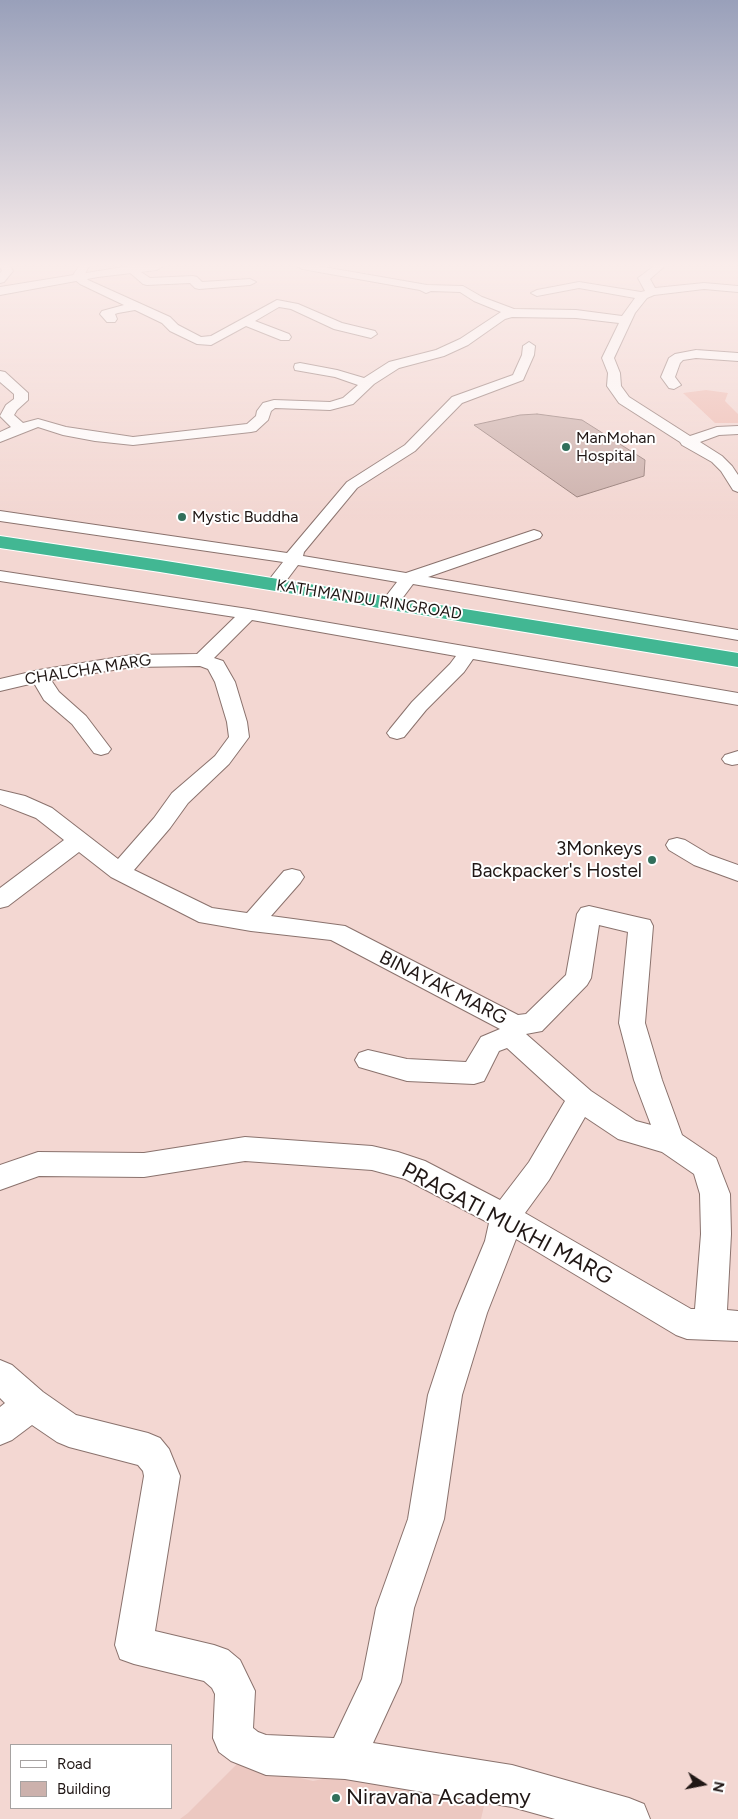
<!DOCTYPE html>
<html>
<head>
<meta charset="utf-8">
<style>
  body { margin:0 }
  #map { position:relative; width:738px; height:1819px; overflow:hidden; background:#f3d7d2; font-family:Figtree,sans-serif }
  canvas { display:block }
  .legend { position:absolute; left:10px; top:1744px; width:162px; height:65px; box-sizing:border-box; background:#fff; border:1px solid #a6a2a1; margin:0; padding:6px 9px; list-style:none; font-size:15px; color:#201715 }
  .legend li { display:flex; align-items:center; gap:10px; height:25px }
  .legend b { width:25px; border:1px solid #a6a2a1 }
  .north { position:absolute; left:678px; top:1759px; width:50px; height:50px; -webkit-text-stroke:4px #fff; paint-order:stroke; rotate:101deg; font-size:14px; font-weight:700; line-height:20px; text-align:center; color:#201715 }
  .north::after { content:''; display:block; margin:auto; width:18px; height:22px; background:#201715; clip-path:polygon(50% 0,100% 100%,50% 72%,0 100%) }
</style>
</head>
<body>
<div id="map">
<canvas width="738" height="1819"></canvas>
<ul class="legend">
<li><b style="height:6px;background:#fff"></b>Road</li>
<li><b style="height:14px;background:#ccb1ac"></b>Building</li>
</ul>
<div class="north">N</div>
</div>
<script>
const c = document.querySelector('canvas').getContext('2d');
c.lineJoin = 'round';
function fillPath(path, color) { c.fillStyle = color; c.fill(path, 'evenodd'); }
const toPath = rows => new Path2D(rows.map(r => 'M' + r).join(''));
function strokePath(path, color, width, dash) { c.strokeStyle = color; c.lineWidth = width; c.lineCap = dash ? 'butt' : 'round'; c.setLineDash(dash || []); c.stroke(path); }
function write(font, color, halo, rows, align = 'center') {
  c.font = font + ' Figtree,sans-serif'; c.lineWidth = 4; c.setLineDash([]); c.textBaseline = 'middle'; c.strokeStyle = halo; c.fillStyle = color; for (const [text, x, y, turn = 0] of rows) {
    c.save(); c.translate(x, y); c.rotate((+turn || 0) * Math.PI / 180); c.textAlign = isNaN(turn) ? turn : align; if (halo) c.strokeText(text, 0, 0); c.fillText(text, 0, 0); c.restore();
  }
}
const built = toPath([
  [238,1763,313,1781,347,1774,454,1790,484,1806,481,1819,180,1819,188,1813]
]);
const green = toPath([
  [706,390,728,393,725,401,738,414,738,423,715,423,683,393]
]);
const building = toPath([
  [537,414,582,420,645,460,644,476,577,497,474,425,520,415,537,414]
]);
const street = toPath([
  [0,266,10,266,13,271,4,282,0,283,0,273,2,271,0,266],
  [79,266,89,266,84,276,88,280,170,317,178,325,201,337,211,336,277,300,298,304,342,323,375,331,377,334,371,338,334,329,291,309,279,307,255,321,289,334,291,337,289,340,281,340,246,326,211,345,197,344,170,331,162,323,135,310,118,313,115,314,117,319,115,322,107,322,100,314,102,311,124,305,80,284,74,279,72,277,79,266],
  [132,266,150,278,193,276,197,277,202,282,250,279,256,282,250,285,199,289,195,288,190,283,147,285,143,284,128,271,127,269,128,267,132,266],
  [297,266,318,266,427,285,463,286,482,297,514,309,576,310,622,316,635,298,579,288,537,296,531,293,537,290,579,282,641,292,645,291,638,278,654,266,665,266,650,279,655,288,704,283,738,286,738,292,704,289,654,295,647,298,635,313,614,358,620,373,621,386,629,397,690,436,717,427,738,426,738,434,719,435,700,442,722,456,732,466,738,475,738,492,733,490,721,471,712,462,682,445,680,442,619,403,607,386,608,373,602,358,619,323,576,318,512,317,505,319,468,345,444,356,399,368,374,384,353,404,330,410,275,408,271,411,268,420,256,431,251,432,133,445,95,441,63,435,38,427,0,442,0,432,11,427,0,416,6,405,14,399,14,394,0,382,0,371,5,372,28,393,28,400,17,410,14,415,23,423,38,419,66,427,133,437,247,424,256,416,257,411,263,403,274,400,330,402,343,398,358,385,335,377,295,370,294,367,295,364,300,363,337,370,364,378,389,362,436,350,460,339,501,312,474,301,460,292,431,291,426,293,420,290,302,269,297,266],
  [529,342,535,346,534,355,523,380,462,403,415,451,357,488,304,552,303,556,406,573,534,530,540,532,542,535,540,538,428,577,738,630,738,640,413,584,395,608,389,609,383,608,380,604,397,582,298,565,280,589,274,590,268,589,265,585,283,562,0,521,0,511,287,553,347,482,405,445,452,397,513,375,522,355,523,346,529,342],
  [696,350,738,353,738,361,696,358,683,360,680,363,675,377,681,385,674,389,669,388,661,377,669,358,675,354,696,350],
  [0,571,248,609,738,693,738,705,473,659,464,672,426,710,404,737,397,739,390,737,387,733,390,729,412,702,450,664,456,656,252,620,214,658,223,661,235,682,247,722,249,737,229,764,188,803,170,828,134,870,212,908,247,913,284,871,292,869,300,871,304,877,300,883,271,916,345,926,518,1015,526,1014,566,975,577,914,581,908,589,906,641,918,650,920,653,926,645,1023,662,1080,682,1135,716,1158,730,1194,731,1234,727,1310,738,1311,738,1341,687,1339,676,1335,516,1239,487,1313,462,1395,444,1519,414,1608,401,1682,373,1743,512,1765,629,1798,644,1804,650,1819,555,1819,512,1807,345,1779,266,1775,231,1761,219,1752,213,1738,215,1694,212,1688,204,1681,134,1664,120,1659,115,1645,144,1476,143,1471,138,1465,69,1447,57,1442,32,1425,12,1440,0,1445,0,1407,5,1403,0,1398,0,1360,12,1365,43,1392,76,1415,148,1433,160,1438,169,1449,180,1476,155,1631,214,1645,228,1650,240,1660,255,1691,253,1728,258,1732,266,1735,334,1738,362,1679,376,1608,408,1519,428,1395,455,1313,485,1241,489,1223,405,1179,372,1170,245,1161,144,1177,39,1176,0,1190,0,1165,38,1152,144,1153,245,1137,372,1146,398,1152,425,1161,500,1200,529,1162,565,1101,507,1048,499,1051,484,1081,474,1084,407,1081,359,1067,355,1060,359,1053,368,1050,407,1059,466,1062,481,1037,500,1029,331,940,251,931,199,922,111,877,79,852,8,906,0,908,0,888,64,840,36,818,0,804,0,790,25,796,52,808,118,859,154,818,172,793,215,756,229,737,227,722,215,682,208,669,200,666,132,667,51,680,59,692,86,716,111,749,108,753,101,755,94,753,72,724,44,700,34,683,0,691,0,679,39,670,132,655,197,654,235,617,0,581,0,571],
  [599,925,628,932,619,1023,634,1080,651,1125,636,1121,591,1091,526,1034,542,1031,587,985,591,978,599,925],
  [585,1117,618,1139,662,1152,694,1174,700,1194,701,1234,695,1309,691,1309,525,1213,549,1180,585,1117],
  [738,751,738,764,732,765,725,763,722,759,725,755,738,751],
  [677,838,685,840,710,855,738,865,738,881,694,865,669,850,666,845,669,840,677,838]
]);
const secondary = toPath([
  [129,266,163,266,157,270,98,277,0,295,0,287,129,266]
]);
const highway = toPath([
  [0,536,160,560,738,653,738,667,160,572,0,548,0,536]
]);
const markers = [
  [566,447,5,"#316f5b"],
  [182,517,5,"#316f5b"],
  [652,860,5,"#316f5b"],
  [336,1798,5,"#316f5b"]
];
const farPoinames = [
  ["ManMohan",576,438],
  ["Hospital",576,456],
  ["Mystic Buddha",192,517]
];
const farStreetnames = [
  ["KATHMANDU RINGROAD",369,600,9],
  ["CHALCHA MARG",88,670,-9]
];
const poiNames = [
  ["3Monkeys",642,849],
  ["Backpacker's Hostel",642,871]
];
const streetNames = [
  ["BINAYAK MARG",443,988,27]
];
const nearStreetnames = [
  ["PRAGATI MUKHI MARG",507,1224,28]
];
const nearPoinames = [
  ["Niravana Academy",346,1798]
];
fillPath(built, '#ecc8c1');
fillPath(green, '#eebbb1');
fillPath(building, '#ccb1ac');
strokePath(building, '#937a75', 1);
strokePath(street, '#8a726d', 2);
strokePath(secondary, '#8a726d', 2);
strokePath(highway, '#fff', 2);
fillPath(street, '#fff');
fillPath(secondary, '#fff');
fillPath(highway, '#42b793');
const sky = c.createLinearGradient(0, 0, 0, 520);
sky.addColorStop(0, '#99a0ba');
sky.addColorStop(0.51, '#faedeb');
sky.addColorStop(1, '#faedeb00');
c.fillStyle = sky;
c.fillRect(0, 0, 738, 520);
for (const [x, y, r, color] of markers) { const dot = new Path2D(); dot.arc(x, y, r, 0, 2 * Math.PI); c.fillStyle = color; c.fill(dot); strokePath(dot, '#fff', 2); }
write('16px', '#201715', '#fff', farPoinames, 'left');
write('16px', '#201715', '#fff', farStreetnames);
write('19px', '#201715', '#fff', poiNames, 'right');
write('19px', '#201715', '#fff', streetNames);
write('22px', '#201715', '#fff', nearStreetnames);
write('22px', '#201715', '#fff', nearPoinames, 'left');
</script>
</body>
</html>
